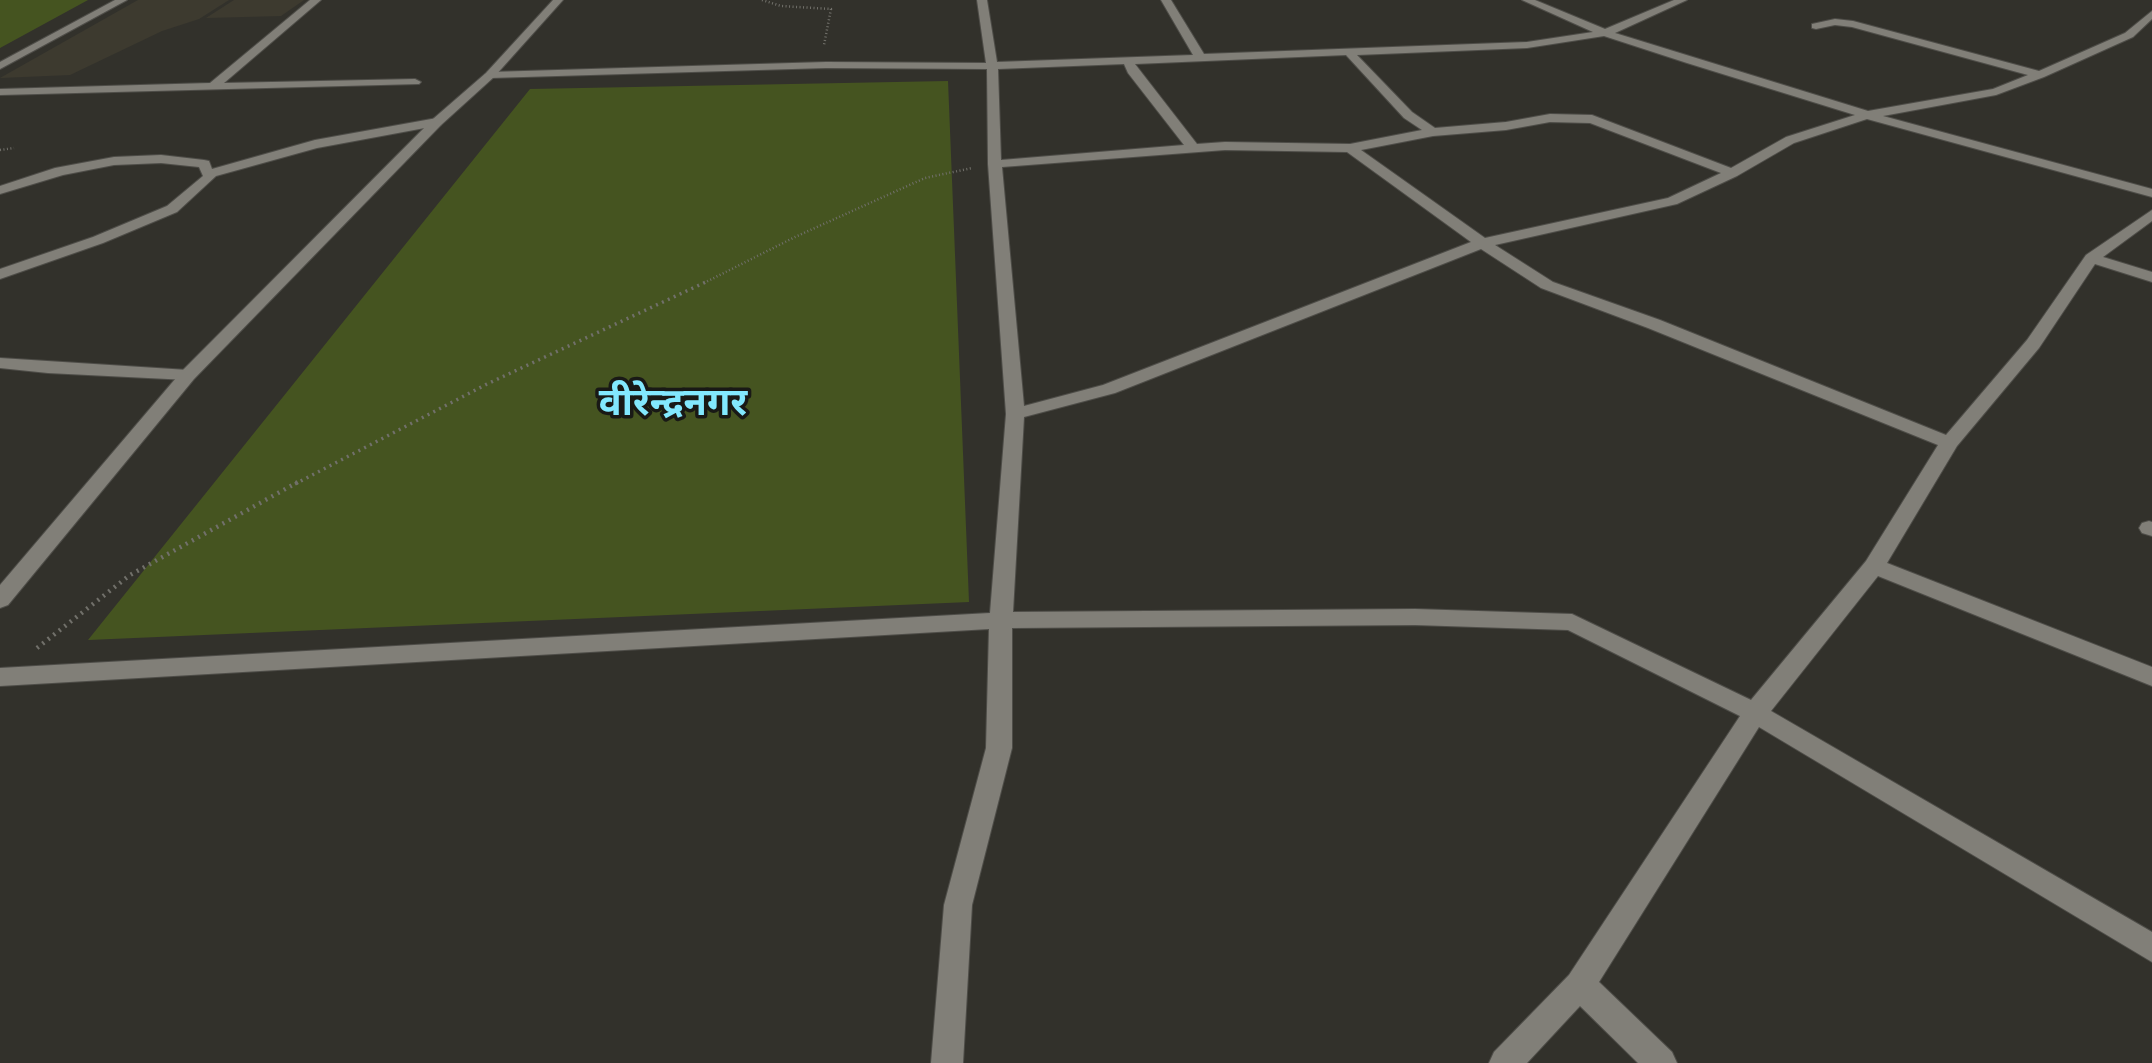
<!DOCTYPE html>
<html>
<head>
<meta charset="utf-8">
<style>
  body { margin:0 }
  canvas { display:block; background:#32312b }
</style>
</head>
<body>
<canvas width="2152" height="1063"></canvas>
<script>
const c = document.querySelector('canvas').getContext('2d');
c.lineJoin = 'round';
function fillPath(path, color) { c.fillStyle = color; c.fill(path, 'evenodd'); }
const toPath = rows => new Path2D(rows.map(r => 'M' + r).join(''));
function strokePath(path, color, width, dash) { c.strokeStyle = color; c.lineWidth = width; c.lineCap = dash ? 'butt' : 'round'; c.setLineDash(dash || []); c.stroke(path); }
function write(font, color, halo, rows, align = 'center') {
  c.font = font + ' Montserrat,"Noto Sans Devanagari",sans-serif'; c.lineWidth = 7; c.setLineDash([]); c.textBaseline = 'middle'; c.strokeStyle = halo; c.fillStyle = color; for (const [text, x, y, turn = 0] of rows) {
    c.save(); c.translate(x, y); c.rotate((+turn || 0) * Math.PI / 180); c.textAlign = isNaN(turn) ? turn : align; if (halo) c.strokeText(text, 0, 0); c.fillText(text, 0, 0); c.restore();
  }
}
const built = toPath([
  [138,0,229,0,199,19,162,31,70,75,0,78],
  [234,0,304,0,281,16,206,18]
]);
const green = toPath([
  [0,0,88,0,0,48],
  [948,81,969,602,88,640,530,89]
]);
const pathFar2 = toPath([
  [762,0,781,6,831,9,824,45],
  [0,150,14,148],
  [704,283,795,237,925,178,972,168]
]);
const pathFar1 = toPath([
  [295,484,487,384,708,281]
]);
const path = toPath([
  [37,648,130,575,298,482]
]);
const street = toPath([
  [115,0,127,0,0,69,0,62,115,0],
  [310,0,321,0,224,83,415,79,421,82,419,84,0,95,0,89,210,83,310,0],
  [977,0,987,0,997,62,1193,55,1161,0,1171,0,1204,54,1527,42,1593,32,1522,0,1535,0,1605,29,1674,0,1687,0,1615,33,1868,111,1993,89,2028,75,1852,27,1835,25,1816,29,1812,28,1812,24,1835,19,1853,21,2039,71,2125,33,2152,11,2152,19,2133,37,2044,77,1996,95,1883,116,2152,189,2152,197,1867,119,1794,143,1737,176,1677,204,1495,245,1553,282,1660,320,1946,435,2027,340,2086,255,2152,210,2152,221,2103,257,2152,272,2152,282,2095,264,2039,348,1957,446,1887,563,2152,667,2152,686,1878,576,1771,711,2152,932,2152,962,1759,727,1599,982,1672,1052,1677,1063,1638,1063,1580,1006,1527,1063,1489,1063,1494,1052,1569,975,1740,716,1568,630,1415,625,1012,628,1012,748,972,905,963,1063,931,1063,944,905,986,748,989,629,0,686,0,668,990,613,1006,414,988,164,987,69,826,68,490,78,484,75,490,72,826,62,986,63,977,0],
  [1604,36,1687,63,1855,115,1786,137,1731,168,1592,115,1550,114,1506,122,1435,128,1412,112,1357,55,1527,48,1604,36],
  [1346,55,1404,118,1422,130,1350,144,1225,142,1197,144,1135,64,1346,55],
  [1124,64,1128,73,1184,145,1001,160,998,69,1124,64],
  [1550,122,1590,123,1721,173,1668,198,1485,238,1361,150,1433,136,1506,130,1550,122],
  [1225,150,1347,152,1471,242,1103,385,1024,406,1002,167,1225,150],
  [1481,249,1541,288,1648,328,1938,445,1866,561,1751,700,1572,614,1415,609,1013,612,1024,417,1115,393,1481,249],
  [437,118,441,119,441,125,317,148,216,176,177,212,103,243,0,279,0,269,93,237,167,206,203,176,199,167,161,163,114,165,63,175,0,194,0,186,55,168,114,157,161,155,204,160,209,161,212,169,315,140,437,118],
  [0,358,188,370,197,375,188,380,48,373,0,368,0,358],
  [2149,521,2152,522,2152,536,2142,533,2139,528,2142,523,2149,521]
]);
const secondary = toPath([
  [553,0,563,0,494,77,441,125,194,379,8,605,0,608,0,585,182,371,433,119,486,73,553,0]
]);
const townNames = [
  ["वीरेन्द्रनगर",673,404]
];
fillPath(built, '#3d3a2f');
fillPath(green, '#455420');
strokePath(street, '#4e4d48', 2);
strokePath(secondary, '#4e4d48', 2);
strokePath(pathFar2, '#71706a', 2.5, [1, 2.5]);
strokePath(pathFar1, '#71706a', 3.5, [2, 4.5]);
strokePath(path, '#71706a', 4.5, [2, 5]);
fillPath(street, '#817f78');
fillPath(secondary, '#817f78');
write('bold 38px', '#82e8fe', '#191916', townNames);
</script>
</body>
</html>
